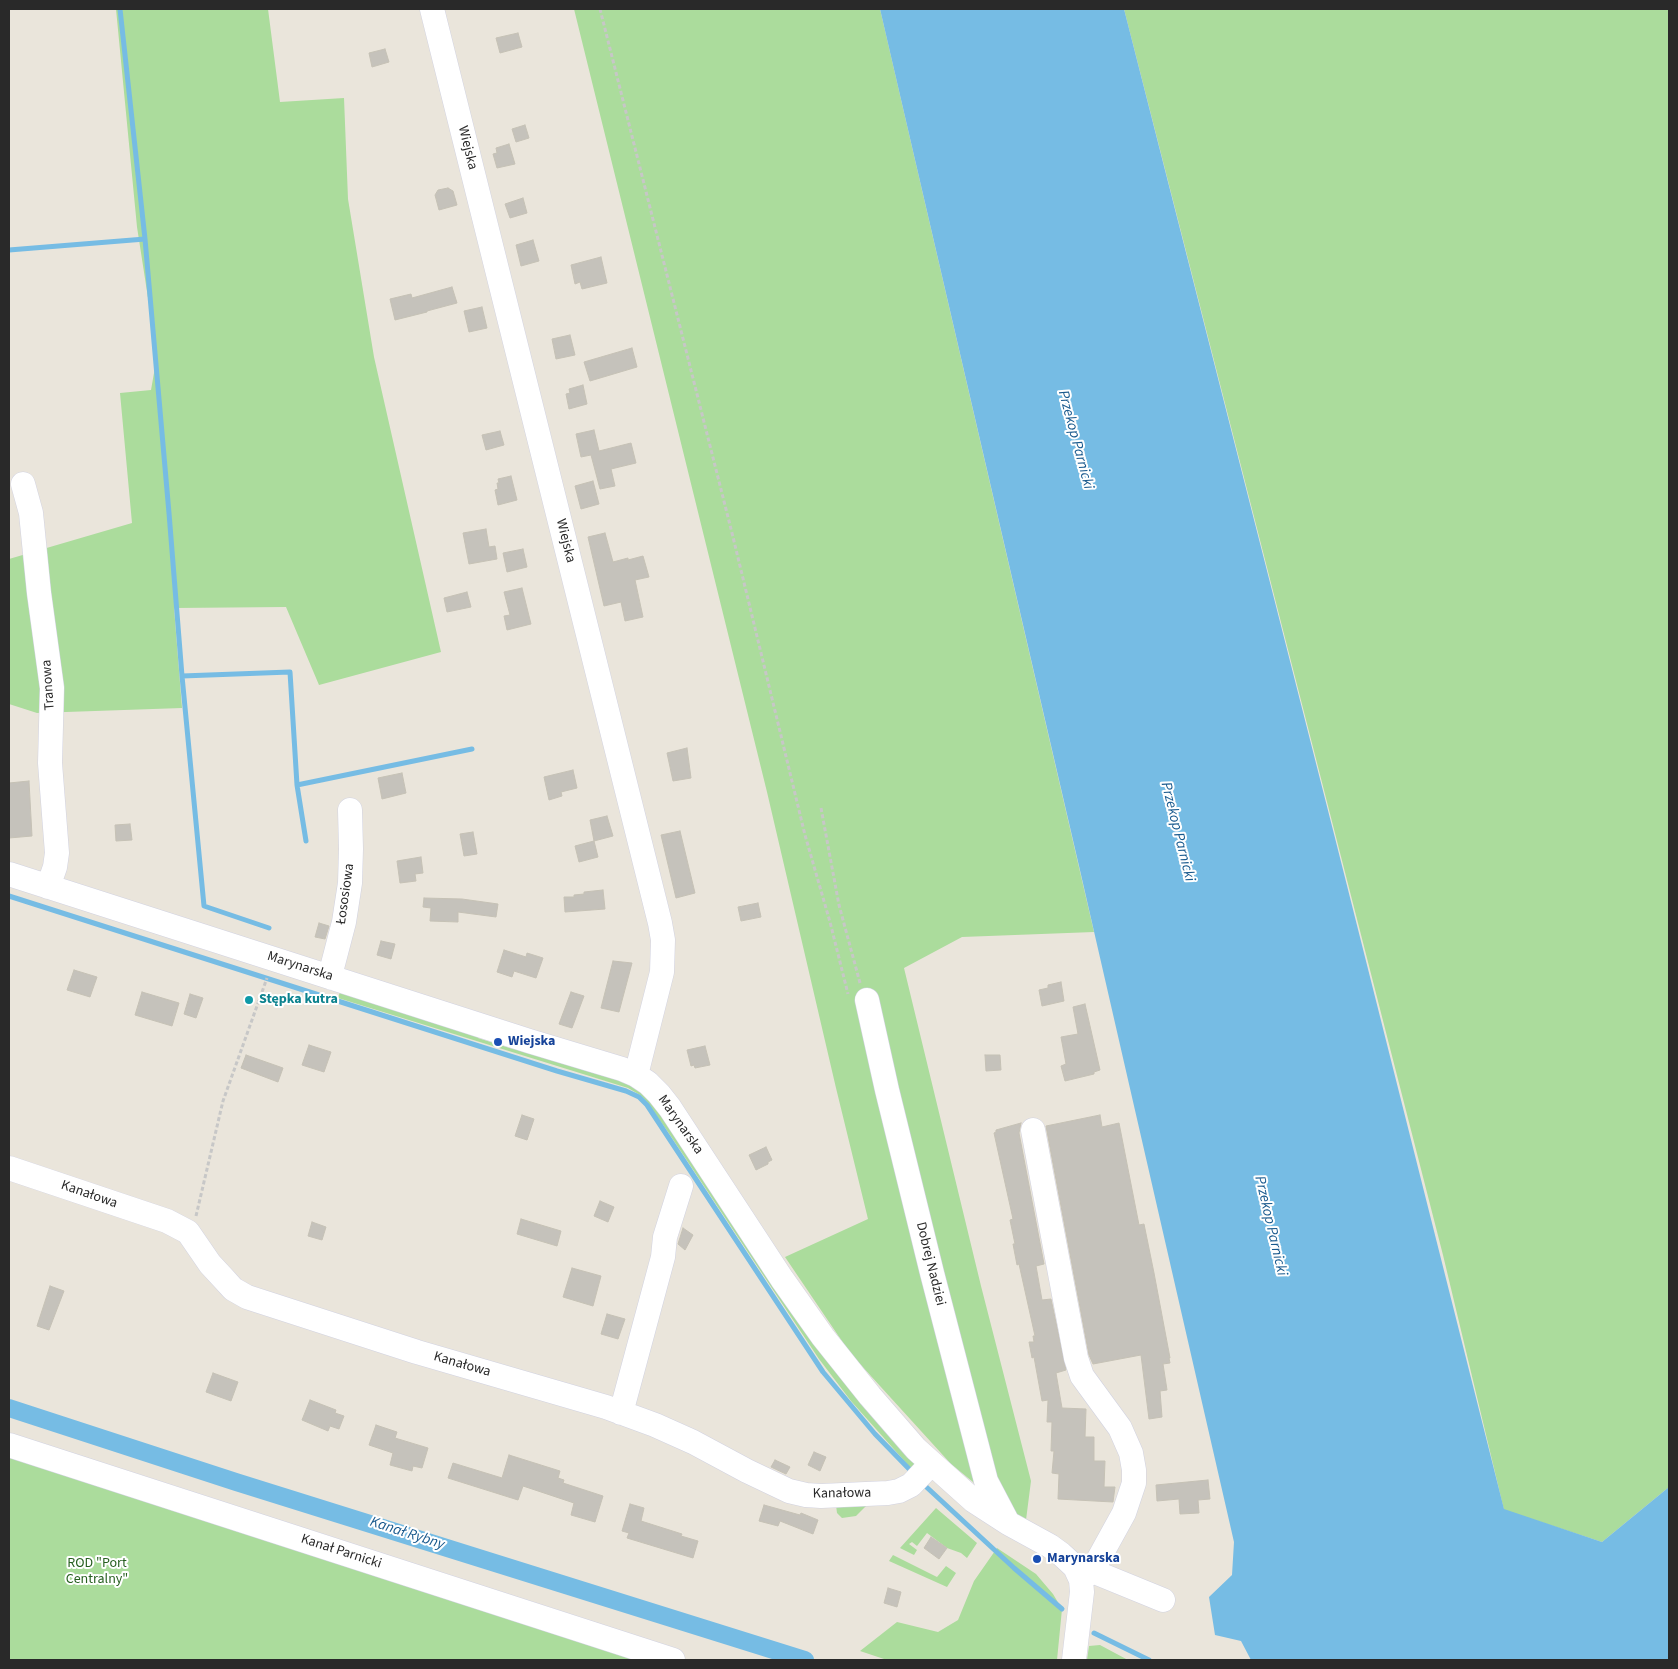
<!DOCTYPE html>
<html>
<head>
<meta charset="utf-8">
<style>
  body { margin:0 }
  #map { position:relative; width:1678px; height:1669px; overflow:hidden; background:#eae5db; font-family:"Source Sans 3",sans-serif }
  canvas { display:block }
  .frame { position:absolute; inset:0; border:10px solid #292929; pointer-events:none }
</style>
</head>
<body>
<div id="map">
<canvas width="1678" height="1669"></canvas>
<div class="frame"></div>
</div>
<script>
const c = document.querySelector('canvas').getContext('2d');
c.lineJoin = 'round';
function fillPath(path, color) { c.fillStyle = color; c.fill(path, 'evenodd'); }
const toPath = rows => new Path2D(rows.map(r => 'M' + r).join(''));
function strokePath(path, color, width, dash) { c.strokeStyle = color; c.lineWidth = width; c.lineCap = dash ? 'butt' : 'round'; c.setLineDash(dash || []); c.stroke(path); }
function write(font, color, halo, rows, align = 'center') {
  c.font = font + ' "Source Sans 3",sans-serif'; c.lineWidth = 4; c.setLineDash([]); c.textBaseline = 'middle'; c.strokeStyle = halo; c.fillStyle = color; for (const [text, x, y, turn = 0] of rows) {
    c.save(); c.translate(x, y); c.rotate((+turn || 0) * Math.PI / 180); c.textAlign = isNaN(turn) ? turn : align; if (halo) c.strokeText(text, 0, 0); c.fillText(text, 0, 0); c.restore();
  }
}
const green = toPath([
  [116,9,268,9,280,102,344,98,348,199,374,357,441,652,319,685,286,607,174,608,182,708,37,713,9,704,9,559,132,523,120,393,151,390,157,356,137,227],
  [574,9,880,9,1094,932,962,937,904,968,981,1286,1031,1481,1026,1520,995,1500,951,1464,850,1353,785,1257,868,1219,836,1088,767,792],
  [1124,9,1669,9,1669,1487,1602,1542,1504,1510,1443,1255],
  [341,989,478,1034,478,1038,513,1049,515,1045,632,1083,644,1092,923,1469,916,1474,851,1401,819,1359,668,1132,647,1102,640,1095,628,1088,338,998],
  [9,1451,642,1660,9,1660],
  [875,1497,856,1516,842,1518,837,1513,836,1505],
  [936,1508,977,1543,967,1558,961,1553,947,1548,927,1533,917,1546,912,1542,909,1544,917,1550,914,1555,900,1548],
  [997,1548,1036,1574,1053,1594,1062,1609,1057,1660,887,1660,860,1651,897,1622,938,1632,958,1620,974,1581],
  [893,1555,937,1577,946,1566,956,1573,947,1587,889,1561],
  [1100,1645,1128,1660,1087,1660,1089,1646]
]);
const water = toPath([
  [880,9,1124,9,1334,834,1504,1509,1602,1542,1669,1487,1669,1660,1251,1660,1241,1641,1215,1635,1209,1597,1232,1575,1234,1542,1079,866]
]);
const stream = toPath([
  [120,9,145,239,169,513,182,676,204,906,269,928],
  [9,250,145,239],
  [182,676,290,672,297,785,472,749],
  [297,785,306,841],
  [9,896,557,1071,626,1091,639,1097,647,1105,823,1372,875,1434,914,1474],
  [921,1482,1014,1568,1062,1609],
  [1094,1633,1149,1660]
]);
const canal = toPath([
  [9,1408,236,1482,805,1660]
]);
const building = toPath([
  [518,33,522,47,500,53,496,38,518,33],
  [385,49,389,62,372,67,369,53,385,49],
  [525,125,529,138,516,142,512,129,525,125],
  [509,144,515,164,497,168,493,154,497,153,496,148,509,144],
  [448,188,453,191,457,205,439,210,435,195,438,190,448,188],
  [523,198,527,213,510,218,505,204,523,198],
  [533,240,539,261,521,266,516,245,533,240],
  [601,257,607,283,582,289,580,282,575,284,571,265,601,257],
  [452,287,457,303,427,311,427,312,395,320,390,299,411,294,412,298,452,287],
  [482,307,487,328,469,332,464,311,482,307],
  [570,335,575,355,556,359,552,339,570,335],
  [632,348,637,367,590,381,584,362,632,348],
  [583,385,587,404,569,409,566,394,570,393,569,389,583,385],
  [594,430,599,451,631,443,636,463,611,469,615,486,600,489,591,455,581,457,576,434,594,430],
  [500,431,504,445,486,450,482,435,500,431],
  [511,476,517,500,498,505,495,490,498,489,497,483,499,483,498,479,511,476],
  [593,481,599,504,581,509,575,486,593,481],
  [486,529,489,547,495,546,497,559,469,564,463,533,486,529],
  [605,533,613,562,628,558,628,560,643,556,649,577,635,580,643,617,625,621,621,602,604,606,588,537,605,533],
  [523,549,527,567,507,572,503,553,523,549],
  [522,588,531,624,507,630,504,616,510,615,504,592,522,588],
  [467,592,471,607,447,612,444,598,467,592],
  [687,748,691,778,673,781,667,753,687,748],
  [573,770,577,788,561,792,562,796,549,800,544,777,573,770],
  [402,773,406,793,382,799,378,778,402,773],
  [29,781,32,836,9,838,9,783,29,781],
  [607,816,613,836,594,841,590,820,607,816],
  [130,824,132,840,116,841,115,825,130,824],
  [680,831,695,893,676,898,661,835,680,831],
  [473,832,477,854,464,856,460,834,473,832],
  [594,841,598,857,579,862,575,846,594,841],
  [421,857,423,873,415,874,416,881,400,883,397,861,421,857],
  [603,890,605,909,565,912,564,897,574,897,574,895,584,894,584,892,603,890],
  [424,898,462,899,498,904,496,917,458,912,458,922,430,921,431,908,423,907,424,898],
  [758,903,761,917,741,921,738,907,758,903],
  [319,923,329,926,325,939,315,937,319,923],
  [381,941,395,944,391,959,377,955,381,941],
  [504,950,526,957,527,953,543,958,536,978,514,971,512,977,497,972,504,950],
  [613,961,632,963,619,1012,601,1008,613,961],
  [74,970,97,977,90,997,67,990,74,970],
  [1061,982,1064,1001,1042,1006,1039,990,1048,988,1048,985,1061,982],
  [142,992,179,1003,172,1026,135,1015,142,992],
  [571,992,584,996,572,1028,559,1024,571,992],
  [190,994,203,998,196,1018,184,1014,190,994],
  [1085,1004,1100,1070,1094,1072,1094,1074,1065,1081,1061,1066,1066,1064,1061,1037,1078,1034,1073,1007,1085,1004],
  [309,1045,331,1052,324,1072,302,1065,309,1045],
  [705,1046,710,1065,695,1068,694,1065,691,1066,687,1050,705,1046],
  [246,1055,283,1068,278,1082,241,1068,246,1055],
  [985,1055,1000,1055,1001,1070,986,1071,985,1055],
  [522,1115,534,1119,527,1140,515,1136,522,1115],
  [1100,1115,1102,1127,1119,1123,1139,1225,1144,1224,1154,1273,1170,1358,1169,1358,1170,1363,1163,1364,1167,1390,1160,1391,1162,1417,1149,1419,1141,1355,1093,1364,1089,1355,1046,1126,1100,1115],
  [1021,1123,1019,1133,1044,1264,1036,1266,1042,1300,1051,1299,1066,1370,1056,1373,1062,1408,1086,1409,1085,1437,1094,1437,1094,1461,1105,1461,1104,1487,1115,1487,1113,1502,1058,1499,1059,1474,1052,1473,1054,1451,1051,1451,1052,1422,1047,1422,1048,1400,1042,1401,1034,1357,1032,1358,1029,1342,1034,1342,1033,1336,1035,1336,1019,1264,1017,1265,1013,1244,1015,1244,1010,1220,1013,1219,994,1133,996,1132,996,1130,1021,1123],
  [766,1147,772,1160,768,1162,768,1164,756,1170,749,1155,766,1147],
  [600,1201,614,1207,608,1222,594,1216,600,1201],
  [521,1219,561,1231,557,1246,517,1234,521,1219],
  [312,1222,326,1227,322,1240,308,1236,312,1222],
  [683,1228,693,1235,685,1250,678,1244,683,1228],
  [572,1268,601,1276,593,1306,563,1297,572,1268],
  [50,1286,64,1291,49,1330,37,1326,50,1286],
  [607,1314,625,1319,618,1339,601,1334,607,1314],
  [213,1373,238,1382,231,1401,206,1392,213,1373],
  [310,1400,336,1410,335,1413,344,1416,339,1429,330,1426,328,1431,302,1420,310,1400],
  [376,1425,397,1432,395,1438,428,1448,422,1468,413,1466,412,1471,390,1465,393,1453,369,1445,376,1425],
  [814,1452,826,1457,820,1471,808,1465,814,1452],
  [509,1455,560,1471,558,1478,564,1480,563,1483,603,1496,595,1522,571,1515,574,1503,523,1486,518,1500,448,1478,453,1463,502,1478,509,1455],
  [775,1460,790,1467,786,1474,771,1467,775,1460],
  [1208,1480,1210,1499,1198,1500,1199,1513,1180,1514,1179,1499,1157,1501,1156,1485,1208,1480],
  [630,1504,644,1508,641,1521,682,1534,681,1536,698,1541,693,1558,627,1538,629,1533,622,1531,630,1504],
  [764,1505,800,1515,801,1513,818,1520,813,1534,780,1521,778,1526,759,1521,764,1505],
  [931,1537,947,1548,939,1559,924,1548,931,1537],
  [888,1588,901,1592,897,1607,884,1603,888,1588]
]);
const path = toPath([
  [600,9,733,537,805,835,830,922,848,994],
  [821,808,839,905,860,983],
  [196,1216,223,1101,267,978]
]);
const minor = toPath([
  [432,9,660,923,663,940,662,972,636,1075],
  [23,484,31,513,39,593,52,688,50,763,57,853,55,867,48,887],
  [9,874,529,1041,622,1069,636,1075,648,1083,659,1094,670,1108,782,1279,823,1337,870,1396,916,1449,974,1501,1008,1523,1050,1546,1061,1554,1075,1567,1081,1580,1082,1592,1074,1660],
  [332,978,332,968,344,922,350,883,351,849,350,810],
  [867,1000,887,1090,932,1273,986,1481,1007,1521],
  [1033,1130,1076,1358,1082,1376,1120,1428,1131,1453,1134,1470,1134,1483,1124,1513,1092,1571,1081,1580],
  [9,1168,167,1221,188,1232,210,1264,223,1278,233,1289,247,1297,417,1352,606,1407,655,1425,693,1442,747,1471,789,1491,806,1495,821,1496,888,1493,899,1491,911,1485,931,1464],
  [621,1413,663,1257,665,1237,681,1186],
  [9,1445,673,1660],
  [1092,1571,1163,1600]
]);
const markers = [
  [249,1000,5,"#0f9aa8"],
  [498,1042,5,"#1a4fb4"],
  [1037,1559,5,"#1a4fb4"]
];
const streetNames = [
  ["Wiejska",467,148,76],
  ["Wiejska",565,541,76],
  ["Tranowa",49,685,-94],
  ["Łososiowa",346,894,-82],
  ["Marynarska",300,967,18],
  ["Marynarska",680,1125,55],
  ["Kanałowa",89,1195,19],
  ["Dobrej Nadziei",930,1264,76],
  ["Kanałowa",462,1365,16],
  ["Kanałowa",842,1494,-1],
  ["Kanał Parnicki",341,1552,18]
];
const cultureNames = [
  ["Stępka kutra",259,1000]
];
const transitNames = [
  ["Wiejska",508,1042],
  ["Marynarska",1047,1559]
];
const parkNames = [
  ["ROD \"Port",97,1564],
  ["Centralny\"",97,1580]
];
const waterNames = [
  ["Przekop Parnicki",1075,440,75],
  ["Przekop Parnicki",1177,832,76],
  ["Przekop Parnicki",1270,1226,77],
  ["Kanał Rybny",407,1534,18]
];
fillPath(green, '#abdc9c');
fillPath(water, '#76bce4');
strokePath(stream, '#76bce4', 5);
strokePath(canal, '#76bce4', 18);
fillPath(building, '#c5c2bb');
strokePath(building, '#c5c1b5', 1);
strokePath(minor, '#d1d2e0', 25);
strokePath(path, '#c7c7c7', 3, [4, 2.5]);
strokePath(minor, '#fff', 24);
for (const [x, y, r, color] of markers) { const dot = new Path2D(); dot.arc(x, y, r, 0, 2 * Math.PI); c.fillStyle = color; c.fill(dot); strokePath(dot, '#fff', 2); }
write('14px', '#292929', '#fff', streetNames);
write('bold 14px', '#0d838f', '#fff', cultureNames, 'left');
write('bold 14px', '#164399', '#fff', transitNames, 'left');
write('14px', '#265f1f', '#fff', parkNames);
write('italic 15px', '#18598d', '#fff', waterNames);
</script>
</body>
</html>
